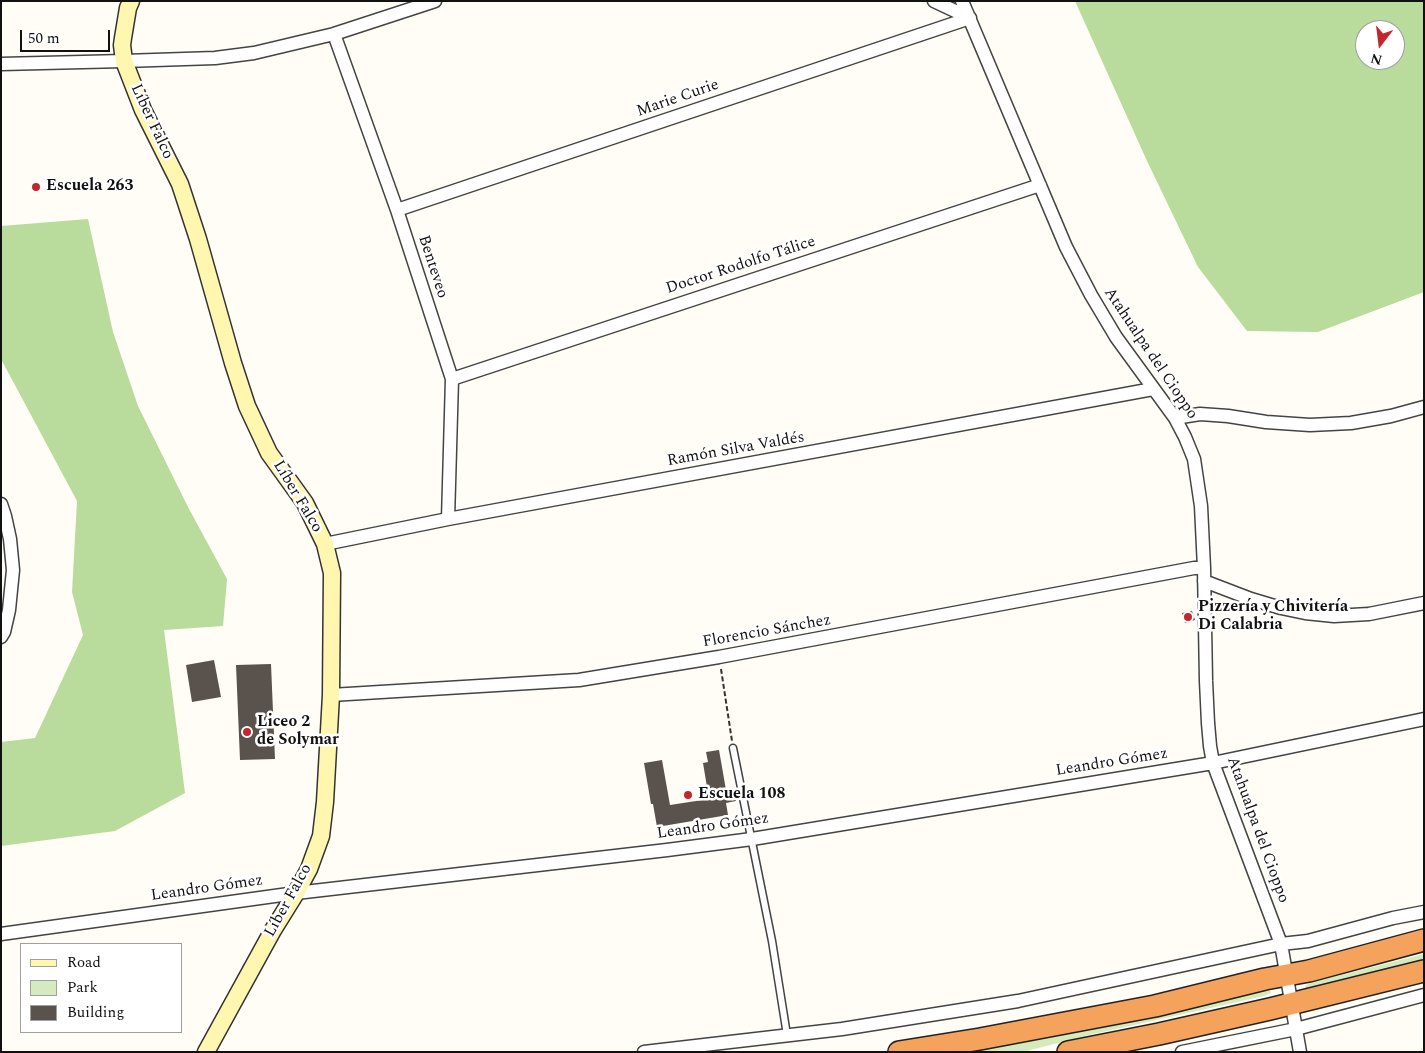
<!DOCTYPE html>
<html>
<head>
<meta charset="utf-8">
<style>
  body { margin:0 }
  #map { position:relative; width:1425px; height:1053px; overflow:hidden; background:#fffdf5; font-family:Spectral,serif }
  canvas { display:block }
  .frame { position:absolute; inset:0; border:2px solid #111; pointer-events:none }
  .legend { position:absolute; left:20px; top:943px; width:162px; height:90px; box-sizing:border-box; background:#fff; border:1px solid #a0a0a0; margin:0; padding:6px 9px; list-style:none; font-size:15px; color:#111 }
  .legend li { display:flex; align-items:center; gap:10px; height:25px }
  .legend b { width:25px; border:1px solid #a0a0a0 }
  .north { position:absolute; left:1355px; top:20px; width:50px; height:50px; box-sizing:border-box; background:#fff; border:1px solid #a0a0a0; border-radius:50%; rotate:195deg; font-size:14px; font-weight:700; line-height:20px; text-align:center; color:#111 }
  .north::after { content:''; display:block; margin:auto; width:18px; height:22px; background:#c4262e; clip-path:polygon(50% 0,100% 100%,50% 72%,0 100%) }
  .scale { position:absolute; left:20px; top:30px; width:90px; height:22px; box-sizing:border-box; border:2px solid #111; border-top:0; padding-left:6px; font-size:15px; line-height:18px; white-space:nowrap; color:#111; -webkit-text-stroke:4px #fff; paint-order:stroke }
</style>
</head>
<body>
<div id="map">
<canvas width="1425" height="1053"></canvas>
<div class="frame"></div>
<ul class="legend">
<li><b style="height:6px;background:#fff6b0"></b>Road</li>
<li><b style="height:14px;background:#d5ebbd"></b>Park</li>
<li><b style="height:14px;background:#5a524d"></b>Building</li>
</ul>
<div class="north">N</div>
<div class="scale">50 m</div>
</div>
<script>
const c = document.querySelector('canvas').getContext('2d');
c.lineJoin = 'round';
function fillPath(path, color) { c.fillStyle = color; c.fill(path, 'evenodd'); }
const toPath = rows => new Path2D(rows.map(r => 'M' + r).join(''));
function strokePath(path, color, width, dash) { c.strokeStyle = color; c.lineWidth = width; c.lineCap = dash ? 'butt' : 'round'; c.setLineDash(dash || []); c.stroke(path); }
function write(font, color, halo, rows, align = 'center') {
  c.font = font + ' Spectral,serif'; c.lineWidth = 5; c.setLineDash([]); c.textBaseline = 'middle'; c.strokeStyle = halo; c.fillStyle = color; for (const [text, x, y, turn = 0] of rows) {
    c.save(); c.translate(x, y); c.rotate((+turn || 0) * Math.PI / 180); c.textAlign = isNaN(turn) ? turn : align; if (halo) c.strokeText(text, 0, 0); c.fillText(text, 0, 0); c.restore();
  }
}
const green = toPath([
  [1424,954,1424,963,1317,990,1305,988,1306,985,1313,982],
  [1262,988,1270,990,1271,993,1264,996,1089,1035,1023,1052,942,1052]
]);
const forest = toPath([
  [1075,1,1424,1,1424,292,1318,332,1247,331,1198,267,1147,161],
  [1365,30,1395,30,1395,60,1365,60],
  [88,219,113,332,138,406,188,507,227,579,223,626,164,630,185,793,115,831,1,846,1,742,35,738,83,635,72,592,77,501,1,359,1,226]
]);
const building = toPath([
  [1192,611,1195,620,1185,623,1182,613],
  [214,660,221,697,192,702,186,665],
  [271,664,275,759,240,760,236,665],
  [719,750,726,790,734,789,736,801,726,803,728,815,657,827,653,804,651,804,644,763,662,760,670,805,709,799,703,763,708,762,706,752]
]);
const path = toPath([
  [721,669,732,741]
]);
const lane = toPath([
  [733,748,772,941,787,1035]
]);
const street = toPath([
  [934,1,970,18],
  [962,1,1066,247,1091,295,1116,337,1175,418,1185,437,1194,459,1201,506,1204,568,1206,681,1208,723,1210,746,1213,763,1281,944,1300,1052],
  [334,34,397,210,452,379,448,519],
  [1,64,124,61,215,58,254,53,334,34,435,1],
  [397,210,970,18],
  [452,379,1040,185],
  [1175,418,1200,414,1228,416,1266,422,1310,425,1351,423,1391,416,1424,407],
  [1,504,5,516,10,539,13,570,9,610,4,632,1,637],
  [325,544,448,519,1153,389],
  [1204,581,1251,599,1281,608,1305,613,1334,616,1369,614,1424,603],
  [331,695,579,680,719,657,1194,568,1204,568],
  [1,934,296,893,667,850,752,839,1213,763,1424,719],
  [644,1052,842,1029,1018,1001,1281,944,1308,941,1393,918,1424,912],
  [1182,1052,1296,1029,1424,995]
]);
const secondary = toPath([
  [131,1,128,8,123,38,122,45,124,61,143,110,180,184,198,239,233,363,247,406,269,453,305,503,325,544,332,573,331,695,325,802,321,836,309,869,296,893,273,930,206,1052]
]);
const highway = toPath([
  [899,1052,980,1039,1155,1006,1265,979,1309,971,1424,940],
  [1068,1052,1159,1034,1270,1009,1424,971]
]);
const markers = [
  [36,187,5,"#c4262e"],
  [1188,617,5,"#c4262e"],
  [247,732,5,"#c4262e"],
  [688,795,5,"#c4262e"]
];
const streetNames = [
  ["Marie Curie",678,99,-19],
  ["Líber Falco",151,122,65],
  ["Doctor Rodolfo Tálice",741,266,-18],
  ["Benteveo",432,267,72],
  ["Atahualpa del Cioppo",1150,354,56],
  ["Ramón Silva Valdés",736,450,-10],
  ["Líber Falco",297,497,59],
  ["Florencio Sánchez",767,632,-10],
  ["Leandro Gómez",1112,763,-9],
  ["Leandro Gómez",713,827,-8],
  ["Atahualpa del Cioppo",1257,830,70],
  ["Leandro Gómez",207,889,-8],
  ["Líber Falco",289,901,-61]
];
const poiNames = [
  ["Escuela 263",46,187],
  ["Pizzería y Chivitería",1198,608],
  ["Di Calabria",1198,626],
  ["Liceo 2",257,723],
  ["de Solymar",257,741],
  ["Escuela 108",698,795]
];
fillPath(green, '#d5ebbd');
fillPath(forest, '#b9dc9c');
fillPath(building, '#5a524d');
strokePath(lane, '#444', 9);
strokePath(street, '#444', 15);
strokePath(secondary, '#333', 19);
strokePath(highway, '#222', 24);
strokePath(path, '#333', 2, [5, 2.5]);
strokePath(lane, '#fff', 6);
strokePath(street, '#fff', 12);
strokePath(secondary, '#fff6b0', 16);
strokePath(highway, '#f5a25d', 21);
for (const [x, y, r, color] of markers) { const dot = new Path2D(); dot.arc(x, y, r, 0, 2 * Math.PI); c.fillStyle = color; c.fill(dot); strokePath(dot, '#fff', 2); }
write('16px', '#111', '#fff', streetNames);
write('bold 16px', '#111', '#fff', poiNames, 'left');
</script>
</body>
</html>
